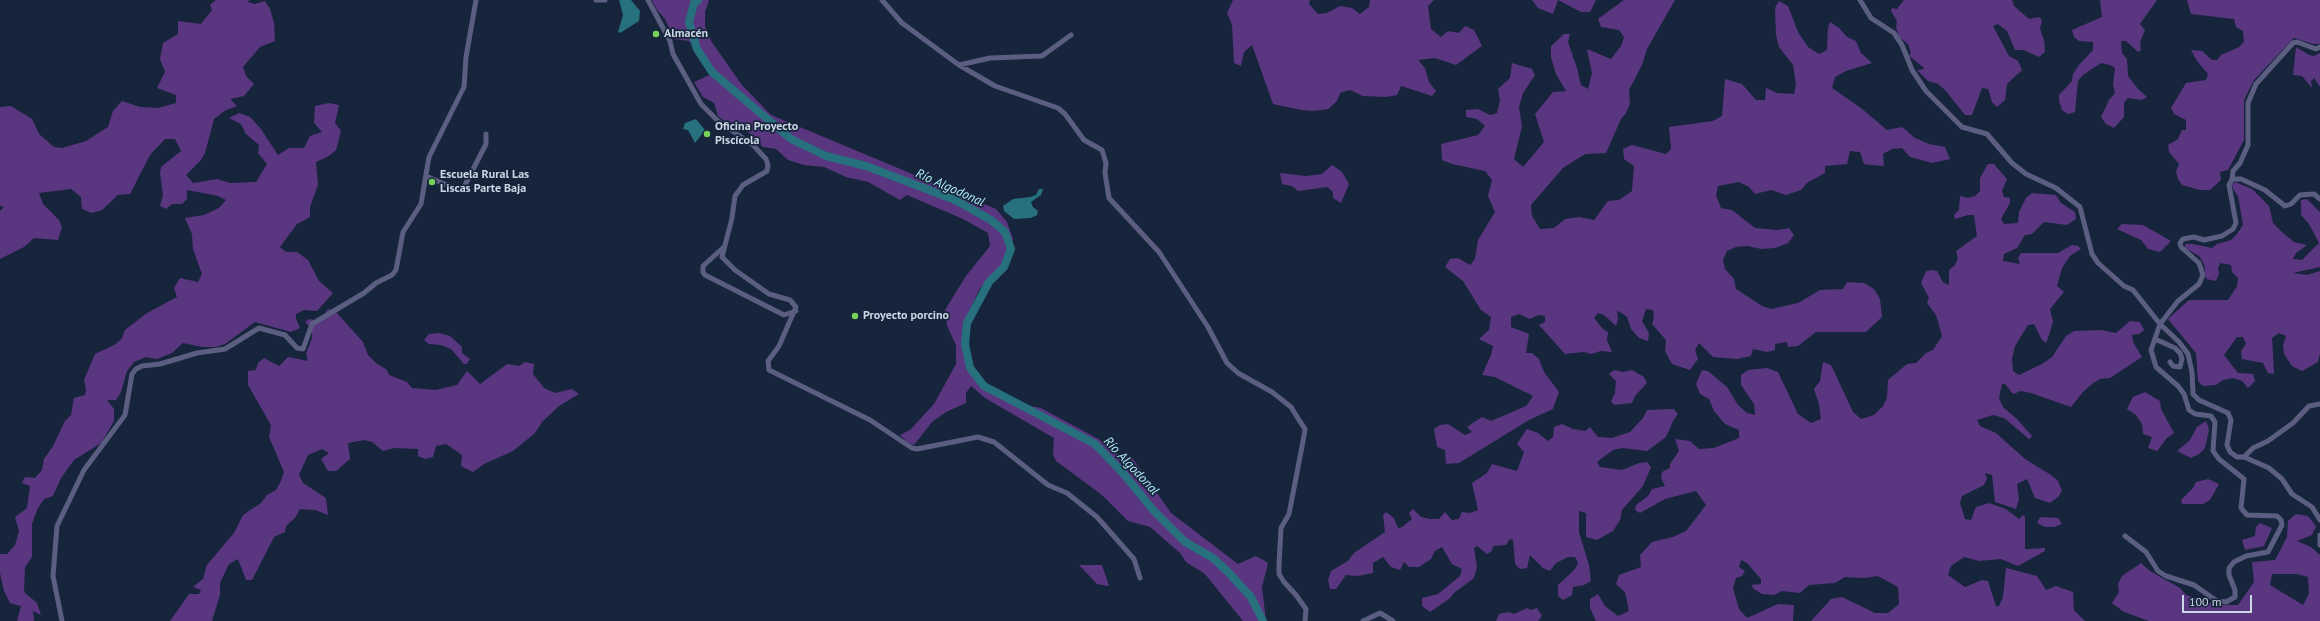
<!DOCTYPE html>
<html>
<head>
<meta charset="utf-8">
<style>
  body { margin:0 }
  #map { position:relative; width:2320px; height:621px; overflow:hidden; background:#16253b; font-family:"PT Sans",sans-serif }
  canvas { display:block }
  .scale { position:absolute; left:2182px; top:595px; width:70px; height:18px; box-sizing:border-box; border:2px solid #ccd7e5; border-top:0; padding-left:5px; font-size:12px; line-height:14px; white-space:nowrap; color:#ccd7e5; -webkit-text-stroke:3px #16253b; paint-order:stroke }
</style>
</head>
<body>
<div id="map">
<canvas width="2320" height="621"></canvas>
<div class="scale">100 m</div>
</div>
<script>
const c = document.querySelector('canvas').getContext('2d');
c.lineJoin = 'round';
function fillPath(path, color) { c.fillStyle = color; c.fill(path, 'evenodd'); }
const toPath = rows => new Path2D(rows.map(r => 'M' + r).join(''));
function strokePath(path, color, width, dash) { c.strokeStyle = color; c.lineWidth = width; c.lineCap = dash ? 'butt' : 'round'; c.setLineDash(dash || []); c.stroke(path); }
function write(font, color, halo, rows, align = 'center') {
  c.font = font + ' "PT Sans",sans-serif'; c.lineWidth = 3.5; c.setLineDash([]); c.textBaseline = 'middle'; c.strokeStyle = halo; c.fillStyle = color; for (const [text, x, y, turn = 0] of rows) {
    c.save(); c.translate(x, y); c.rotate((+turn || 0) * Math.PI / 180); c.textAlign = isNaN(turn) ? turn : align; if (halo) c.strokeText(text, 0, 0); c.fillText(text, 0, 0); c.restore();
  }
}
const forest = toPath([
  [216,0,250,0,247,2,255,4,265,1,270,9,274,23,275,41,260,47,243,67,246,76,254,84,244,96,230,99,237,106,226,110,214,119,205,153,201,160,186,175,193,183,217,179,230,183,256,182,267,164,258,153,259,145,246,134,241,124,229,118,239,113,250,117,261,129,278,155,289,148,304,148,310,136,322,132,314,123,315,106,329,103,339,105,335,123,341,131,336,150,329,156,316,162,318,185,310,207,310,217,297,224,280,247,286,252,297,252,308,260,319,281,333,293,317,311,304,310,296,314,296,319,300,328,291,332,255,322,225,344,216,347,202,347,183,343,172,353,157,359,146,357,134,362,127,371,121,392,116,400,107,400,114,409,114,421,101,443,74,460,61,478,53,496,44,499,37,510,32,524,32,557,25,567,24,592,37,603,41,615,33,611,34,621,17,621,21,606,10,603,4,591,0,573,0,554,7,554,15,545,19,531,15,517,27,508,30,486,22,483,25,477,35,478,42,470,44,459,53,446,65,421,71,415,74,398,85,395,86,389,84,380,95,354,116,344,122,338,125,330,147,313,177,297,174,288,180,278,198,282,202,274,193,249,192,234,185,218,204,215,219,208,226,200,218,196,187,190,187,199,182,204,172,204,166,209,160,206,163,195,160,173,161,167,181,151,175,139,165,139,150,155,130,194,118,195,102,210,92,213,82,209,81,197,71,189,39,193,43,204,59,220,62,227,58,240,34,238,24,247,0,259,0,211,4,207,0,206,0,107,11,106,32,119,39,134,54,147,62,148,86,141,108,127,113,111,122,101,140,107,158,108,176,103,176,95,157,88,165,72,160,59,163,43,178,34,178,21,201,24,212,10,210,5],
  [652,0,709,0,705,12,705,26,711,41,742,85,771,115,996,209,1007,222,1013,239,1006,260,979,290,967,316,964,345,970,368,984,387,1013,403,1041,408,1100,440,1118,454,1133,459,1171,513,1238,564,1256,556,1268,563,1262,587,1266,621,1243,621,1205,574,1186,562,1180,553,1150,527,1128,521,1102,495,1056,461,1053,455,1054,438,985,398,971,386,966,393,966,403,946,412,932,422,914,445,907,442,900,435,910,430,934,404,956,364,956,345,947,326,945,310,966,276,990,246,988,233,963,219,907,195,900,200,868,182,846,177,824,167,804,165,788,160,776,149,763,147,742,126,734,129,718,116,714,103,703,97,694,82,712,74,689,41,674,39,665,19,657,10],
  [1233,0,1310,0,1309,4,1318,14,1327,13,1340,6,1352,8,1360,14,1369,7,1370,0,1434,0,1428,6,1431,29,1441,37,1448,31,1459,33,1465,26,1474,30,1482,46,1456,65,1435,58,1418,60,1425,68,1429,82,1436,91,1432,96,1401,86,1397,95,1386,97,1363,96,1350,90,1340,93,1337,101,1328,109,1313,111,1302,110,1273,104,1252,45,1244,52,1241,66,1234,63,1232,25,1227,13],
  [1532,0,1596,0,1590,12,1581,12,1558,0,1553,14,1538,8],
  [1675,0,1647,49,1642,65,1629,90,1630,104,1626,113,1621,119,1606,153,1585,154,1563,168,1531,205,1532,216,1540,229,1554,228,1565,219,1579,217,1594,220,1608,201,1619,200,1632,191,1634,166,1624,159,1623,149,1632,145,1666,154,1671,149,1669,127,1713,121,1722,116,1725,79,1742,84,1756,100,1765,100,1766,88,1777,93,1794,94,1796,85,1793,65,1779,47,1776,35,1775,8,1779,1,1788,6,1798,32,1808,47,1819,54,1827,50,1828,28,1830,22,1839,28,1847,37,1856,41,1861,53,1872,63,1846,71,1835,77,1832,88,1861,108,1887,130,1902,127,1915,138,1929,144,1945,147,1950,159,1932,163,1910,157,1902,148,1892,149,1883,154,1884,166,1872,165,1864,164,1860,152,1850,151,1847,164,1825,166,1825,173,1807,183,1801,190,1786,195,1771,190,1755,194,1749,187,1739,182,1718,186,1716,195,1721,208,1732,210,1755,228,1778,230,1789,228,1794,235,1788,243,1775,248,1761,249,1748,246,1736,247,1727,251,1723,260,1725,269,1734,279,1736,289,1762,306,1771,309,1798,303,1820,290,1843,289,1847,282,1864,283,1874,289,1880,299,1882,317,1866,332,1816,332,1798,346,1788,347,1787,342,1775,344,1775,350,1767,352,1753,349,1751,356,1737,359,1713,357,1699,343,1695,350,1698,359,1690,370,1672,364,1665,351,1666,340,1652,324,1654,318,1653,310,1646,309,1642,321,1649,333,1648,341,1639,338,1631,329,1627,317,1622,313,1617,311,1618,319,1616,326,1604,315,1598,313,1594,318,1603,329,1608,332,1607,340,1612,352,1601,351,1591,354,1584,352,1565,354,1539,325,1545,322,1545,316,1538,315,1530,319,1519,314,1511,317,1511,327,1529,334,1526,353,1532,353,1539,359,1544,372,1559,392,1553,409,1529,420,1459,463,1446,464,1445,450,1437,447,1434,429,1440,425,1448,424,1465,435,1472,432,1467,427,1482,417,1491,421,1510,413,1526,406,1533,396,1495,377,1482,375,1491,355,1493,346,1479,339,1489,330,1491,317,1481,310,1463,281,1445,267,1450,259,1458,258,1470,265,1475,259,1478,240,1495,212,1488,196,1492,180,1485,171,1452,164,1442,160,1441,144,1478,135,1485,126,1477,119,1466,117,1466,110,1478,109,1490,115,1497,113,1500,101,1498,89,1510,78,1512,63,1532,69,1535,75,1523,93,1519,107,1522,126,1514,159,1523,167,1544,142,1535,114,1553,92,1566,91,1556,74,1551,57,1551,46,1564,34,1570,34,1568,42,1577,68,1581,85,1588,89,1592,73,1587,49,1611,59,1621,46,1624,37,1619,30,1601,27,1598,19,1624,0],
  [1904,0,2012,0,2014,6,2029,19,2039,17,2042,20,2040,29,2044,40,2045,52,2039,57,2024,50,2015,50,2007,31,1998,24,1993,26,2009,56,2018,61,2022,70,2007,84,2005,100,1997,107,1992,102,1988,89,1982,88,1972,115,1965,115,1945,90,1938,84,1928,81,1917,70,1924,69,1923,67,1909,56,1911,53,1908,44,1899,37,1896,27,1897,21,1891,11,1892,8,1897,9],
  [2100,0,2157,0,2140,24,2145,30,2140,42,2141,50,2138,52,2126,41,2121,41,2122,53,2127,59,2128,76,2138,89,2147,97,2142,100,2128,98,2124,103,2124,117,2114,128,2106,124,2101,117,2109,100,2115,93,2113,85,2115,68,2110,65,2101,63,2083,75,2078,81,2075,112,2068,114,2062,110,2059,101,2059,95,2072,81,2073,74,2079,65,2093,50,2093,42,2079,41,2074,37,2072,30,2102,17],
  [2187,0,2320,0,2320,44,2313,44,2294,38,2254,80,2244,100,2244,140,2228,170,2220,172,2221,180,2210,190,2200,190,2182,185,2178,179,2176,171,2179,164,2169,152,2168,145,2178,139,2182,130,2186,130,2186,120,2174,114,2171,108,2186,83,2206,80,2208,74,2197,61,2191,50,2202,51,2212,60,2217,60,2221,55,2239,47,2244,42,2243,31,2236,27,2234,19,2191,14],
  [2296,47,2309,55,2314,56,2320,53,2320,87,2314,78,2311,81,2312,88,2302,76,2293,75],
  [1988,164,1994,164,2007,179,2002,191,2004,197,2010,198,2010,203,2001,219,2004,224,2018,223,2019,212,2026,198,2032,193,2056,195,2061,203,2075,212,2076,219,2067,225,2044,222,2032,234,2025,235,2017,248,2004,254,2003,261,2020,264,2018,258,2021,253,2058,253,2072,245,2078,246,2081,249,2070,256,2062,268,2057,286,2064,292,2050,309,2053,322,2048,338,2046,343,2042,340,2034,324,2028,325,2015,346,2012,359,2013,371,2019,375,2042,364,2052,357,2066,336,2074,331,2101,330,2116,333,2130,321,2140,322,2144,330,2139,334,2132,335,2133,342,2142,357,2110,378,2100,379,2092,384,2083,392,2071,407,2031,393,2021,391,2013,394,2005,384,2002,384,1999,398,2003,407,2017,419,2032,436,2029,439,2004,418,1993,415,1977,420,1980,426,1996,433,2025,459,2051,475,2058,481,2062,491,2058,497,2050,503,2035,498,2027,479,2017,484,2019,499,2016,509,1995,502,1992,475,1985,473,1987,479,1984,485,1962,496,1960,503,1965,519,1971,520,1976,507,1989,503,2006,509,2019,519,2023,515,2025,517,2025,549,2045,548,2045,551,2018,566,2001,559,1979,561,1964,557,1951,566,1948,575,1965,587,1982,580,1988,581,1996,606,1999,606,2003,597,2006,568,2037,576,2046,590,2056,586,2073,592,2074,610,2085,621,1811,621,1831,599,1842,597,1875,613,1888,613,1899,604,1898,587,1878,576,1864,578,1845,577,1835,583,1809,585,1800,593,1782,591,1774,595,1762,594,1754,589,1751,585,1761,584,1761,579,1747,563,1741,560,1739,567,1745,571,1742,576,1736,578,1733,588,1739,609,1747,618,1778,604,1794,605,1793,621,1596,621,1590,608,1590,599,1598,594,1605,606,1618,616,1629,611,1625,592,1616,584,1619,575,1641,567,1640,555,1652,542,1673,537,1686,531,1706,505,1696,491,1665,499,1640,513,1635,510,1636,505,1648,496,1652,489,1665,486,1661,478,1662,472,1670,468,1670,464,1679,451,1675,439,1690,441,1699,449,1714,448,1739,438,1739,430,1725,424,1714,411,1709,399,1700,394,1696,384,1702,370,1708,371,1727,387,1738,405,1747,413,1755,415,1754,404,1741,385,1741,375,1748,370,1767,368,1778,372,1798,414,1811,423,1821,419,1819,404,1814,389,1820,381,1823,362,1831,365,1853,412,1861,419,1874,415,1883,406,1887,398,1888,380,1907,364,1916,363,1926,353,1933,350,1942,336,1936,315,1927,303,1929,298,1921,283,1926,271,1932,270,1937,271,1943,282,1949,285,1949,270,1955,265,1958,258,1956,251,1977,236,1974,215,1968,215,1955,219,1954,215,1959,210,1960,196,1968,198,1975,196,1980,191,1980,178],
  [1332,165,1342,172,1349,184,1341,203,1333,198,1333,192,1327,187,1298,191,1292,186,1282,184,1280,173,1306,176,1322,174],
  [2235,182,2252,189,2269,206,2273,223,2283,233,2294,242,2307,245,2296,253,2293,259,2302,260,2319,243,2309,224,2301,215,2301,200,2307,199,2320,212,2320,267,2293,273,2307,275,2320,271,2320,353,2318,362,2302,371,2292,366,2284,354,2283,345,2286,336,2279,333,2272,338,2274,374,2268,373,2263,363,2242,359,2241,351,2246,344,2243,337,2237,337,2224,355,2238,373,2253,374,2255,381,2248,388,2242,381,2233,378,2223,380,2216,385,2203,386,2198,381,2196,353,2168,319,2189,300,2228,300,2237,286,2238,278,2232,272,2231,265,2220,263,2218,268,2219,274,2216,281,2206,279,2204,264,2199,256,2185,248,2185,244,2193,244,2212,248,2217,244,2231,240,2237,234,2243,225,2238,196,2233,189,2232,184],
  [2122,224,2143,225,2171,241,2160,252,2148,249,2141,240,2117,229],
  [328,309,336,312,363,342,368,355,376,363,387,370,389,375,407,382,412,388,436,390,457,385,467,371,480,384,507,364,519,366,525,362,534,364,533,374,544,388,555,393,572,389,579,394,559,406,542,422,535,433,513,451,484,464,473,472,461,466,462,455,446,444,436,446,433,457,425,459,418,456,418,449,394,448,383,451,372,442,365,440,348,443,350,459,336,471,328,471,321,459,329,453,322,449,308,455,299,475,303,483,326,498,328,515,315,510,300,509,295,518,286,526,285,532,274,537,252,580,246,580,238,559,229,564,220,583,220,595,212,621,170,621,189,594,199,594,201,590,193,587,203,579,207,565,234,533,243,515,261,503,267,495,276,490,281,481,284,472,269,437,271,425,248,385,248,371,256,370,258,363,264,358,279,366,288,357,308,361,306,354,312,338,312,329,305,322,309,319,321,321],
  [439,333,450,336,462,347,462,353,470,359,467,364,464,364,451,349,441,345,429,344,424,340,429,334],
  [1614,370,1623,372,1632,370,1644,377,1647,383,1635,396,1632,403,1614,405,1611,401,1615,393,1616,381,1609,374],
  [2145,392,2160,401,2161,409,2174,433,2167,438,2157,451,2148,448,2152,437,2143,434,2142,424,2136,415,2127,409,2133,397],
  [1674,409,1678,414,1673,421,1666,437,1647,451,1622,448,1613,450,1597,462,1600,467,1622,470,1639,463,1647,462,1651,467,1643,486,1622,510,1620,520,1613,531,1597,540,1586,537,1586,513,1579,511,1579,532,1589,565,1591,581,1584,585,1573,587,1572,595,1563,600,1558,596,1558,585,1575,569,1578,563,1575,557,1568,557,1556,563,1550,571,1543,568,1530,555,1527,568,1520,569,1515,564,1513,540,1510,539,1506,545,1493,546,1492,551,1487,554,1477,546,1474,548,1477,567,1474,578,1454,593,1449,599,1430,612,1422,606,1422,598,1438,594,1460,576,1462,569,1452,564,1442,547,1435,551,1431,559,1419,567,1409,567,1404,562,1400,570,1391,567,1383,557,1373,563,1373,573,1358,576,1346,575,1336,589,1330,589,1328,580,1331,571,1348,561,1354,553,1385,532,1383,515,1386,512,1394,518,1398,528,1402,527,1412,519,1409,513,1413,509,1421,517,1430,519,1439,519,1445,512,1452,520,1459,519,1462,512,1470,513,1478,510,1472,483,1487,473,1492,464,1517,471,1524,452,1517,444,1527,429,1538,433,1548,441,1553,437,1554,427,1562,424,1573,429,1585,431,1590,427,1598,437,1612,438,1630,432,1643,418,1647,410],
  [2206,421,2209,430,2205,448,2199,454,2191,458,2177,451,2190,440,2197,427],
  [2208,479,2219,484,2210,500,2203,504,2182,504,2181,500,2193,488,2196,482],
  [2296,514,2308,516,2316,526,2312,535,2297,541,2311,547,2320,555,2320,621,2149,621,2124,612,2112,603,2119,592,2118,584,2122,576,2141,563,2150,571,2180,588,2186,595,2217,605,2238,605,2254,582,2252,562,2275,560,2287,537,2288,521],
  [2272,574,2297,574,2308,577,2309,594,2303,605,2270,585],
  [2040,517,2058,518,2062,524,2054,527,2045,527,2037,523],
  [2260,523,2272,528,2264,546,2245,550,2242,540,2255,536,2256,527],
  [1079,565,1102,565,1109,586,1097,584],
  [1527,608,1531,610,1537,608,1542,616,1538,621,1496,621,1499,614,1508,612,1514,614]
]);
const water = toPath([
  [619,0,631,0,640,11,639,21,620,33,618,32,623,15],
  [696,119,705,130,695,143,688,130,683,129,685,123],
  [1039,189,1043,189,1041,195,1031,202,1033,207,1038,211,1037,215,1031,218,1014,219,1004,211,1003,206,1013,199,1030,197,1036,195]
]);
const river = toPath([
  [698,0,694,3,689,22,697,49,712,72,791,139,826,156,866,166,955,200,991,220,1005,232,1011,249,1004,267,989,282,967,323,965,344,970,368,984,386,1095,444,1122,472,1154,511,1185,542,1213,558,1228,572,1251,597,1263,621]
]);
const street = toPath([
  [596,0,605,0],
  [648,0,670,41,673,54,701,104,718,121,753,145,766,159,768,165,767,171,743,185,735,196,732,218,722,257,735,270,769,294,790,300,796,307,779,346,768,361,769,370,870,420,912,448,917,449,978,437,994,442,1048,485,1067,493,1097,517,1134,559,1140,578],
  [882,0,902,23,959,65,995,86,1058,108,1065,114,1084,140,1102,150,1106,163,1105,173,1109,198,1159,252,1208,327,1227,363,1238,373,1272,392,1291,407,1299,420,1305,429,1304,436,1289,514,1281,528,1279,565,1279,574,1284,582,1296,595,1306,609,1305,621],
  [1860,0,1871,18,1894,33,1902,45,1912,70,1926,91,1962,127,1987,134,2012,163,2026,174,2056,188,2080,207,2092,254,2098,263,2124,286,2133,290,2160,324,2151,350,2156,367,2178,386,2184,394,2189,410,2195,414,2211,416,2215,422,2213,451,2219,459,2244,479,2241,508,2247,515,2277,516,2281,520,2282,525,2268,552,2246,556,2234,562,2229,568,2229,575,2235,590,2235,597,2226,602,2217,601,2194,585,2166,576,2158,571,2146,552,2125,536],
  [959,65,990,58,1042,56,1071,35],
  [426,176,451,187,458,189,464,187,486,144,486,134],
  [2232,179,2233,171,2240,163,2248,145,2248,103,2256,84,2293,43,2297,42,2316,49,2320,47],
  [2320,199,2314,194,2300,195,2291,204,2285,206,2265,190,2241,179,2232,179,2229,185,2236,223,2233,229,2222,236,2204,240,2194,237,2183,239,2180,243,2181,247,2199,263,2203,275,2199,284,2178,301,2160,324,2179,342,2188,354,2192,372,2193,394,2199,400,2228,413,2231,420,2227,445,2230,452,2237,457,2244,457,2269,468,2282,479,2292,494,2312,507,2320,520],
  [724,247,703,266,703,272,705,275,784,315,796,311],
  [2155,339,2175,348,2180,353,2182,359,2180,367,2173,366,2170,362],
  [2244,457,2253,448,2268,441,2293,423,2309,406,2320,404],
  [2320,535,2320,545],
  [62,621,53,576,57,526,84,470,125,415,132,374,136,369,142,366,160,364,197,353,225,349,259,328,285,335,297,348,303,349,312,324,364,293,376,283,392,275,396,270,403,232,421,204,429,157,464,87,466,57,476,0],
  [1363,621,1380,613,1393,621]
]);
const markers = [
  [656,34,4,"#77d259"],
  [707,134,4,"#77d259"],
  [432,182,4,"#77d259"],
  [855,316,4,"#77d259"]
];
const poiNames = [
  ["Almacén",664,34],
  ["Oficina Proyecto",715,127],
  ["Piscícola",715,141],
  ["Escuela Rural Las",440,175],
  ["Liscas Parte Baja",440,189],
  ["Proyecto porcino",863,316]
];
const waterNames = [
  ["Río Algodonal",950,188,24],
  ["Río Algodonal",1131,466,47]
];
fillPath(forest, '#5a3681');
fillPath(water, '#26717d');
strokePath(river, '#26717d', 8);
strokePath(street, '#5b5e81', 5);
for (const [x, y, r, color] of markers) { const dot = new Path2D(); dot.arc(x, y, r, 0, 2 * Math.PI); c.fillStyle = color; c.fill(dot); strokePath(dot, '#16253b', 1.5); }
write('bold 12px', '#ccd7e5', '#16253b', poiNames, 'left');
write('italic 13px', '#b1ecf6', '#16253b', waterNames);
</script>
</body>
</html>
